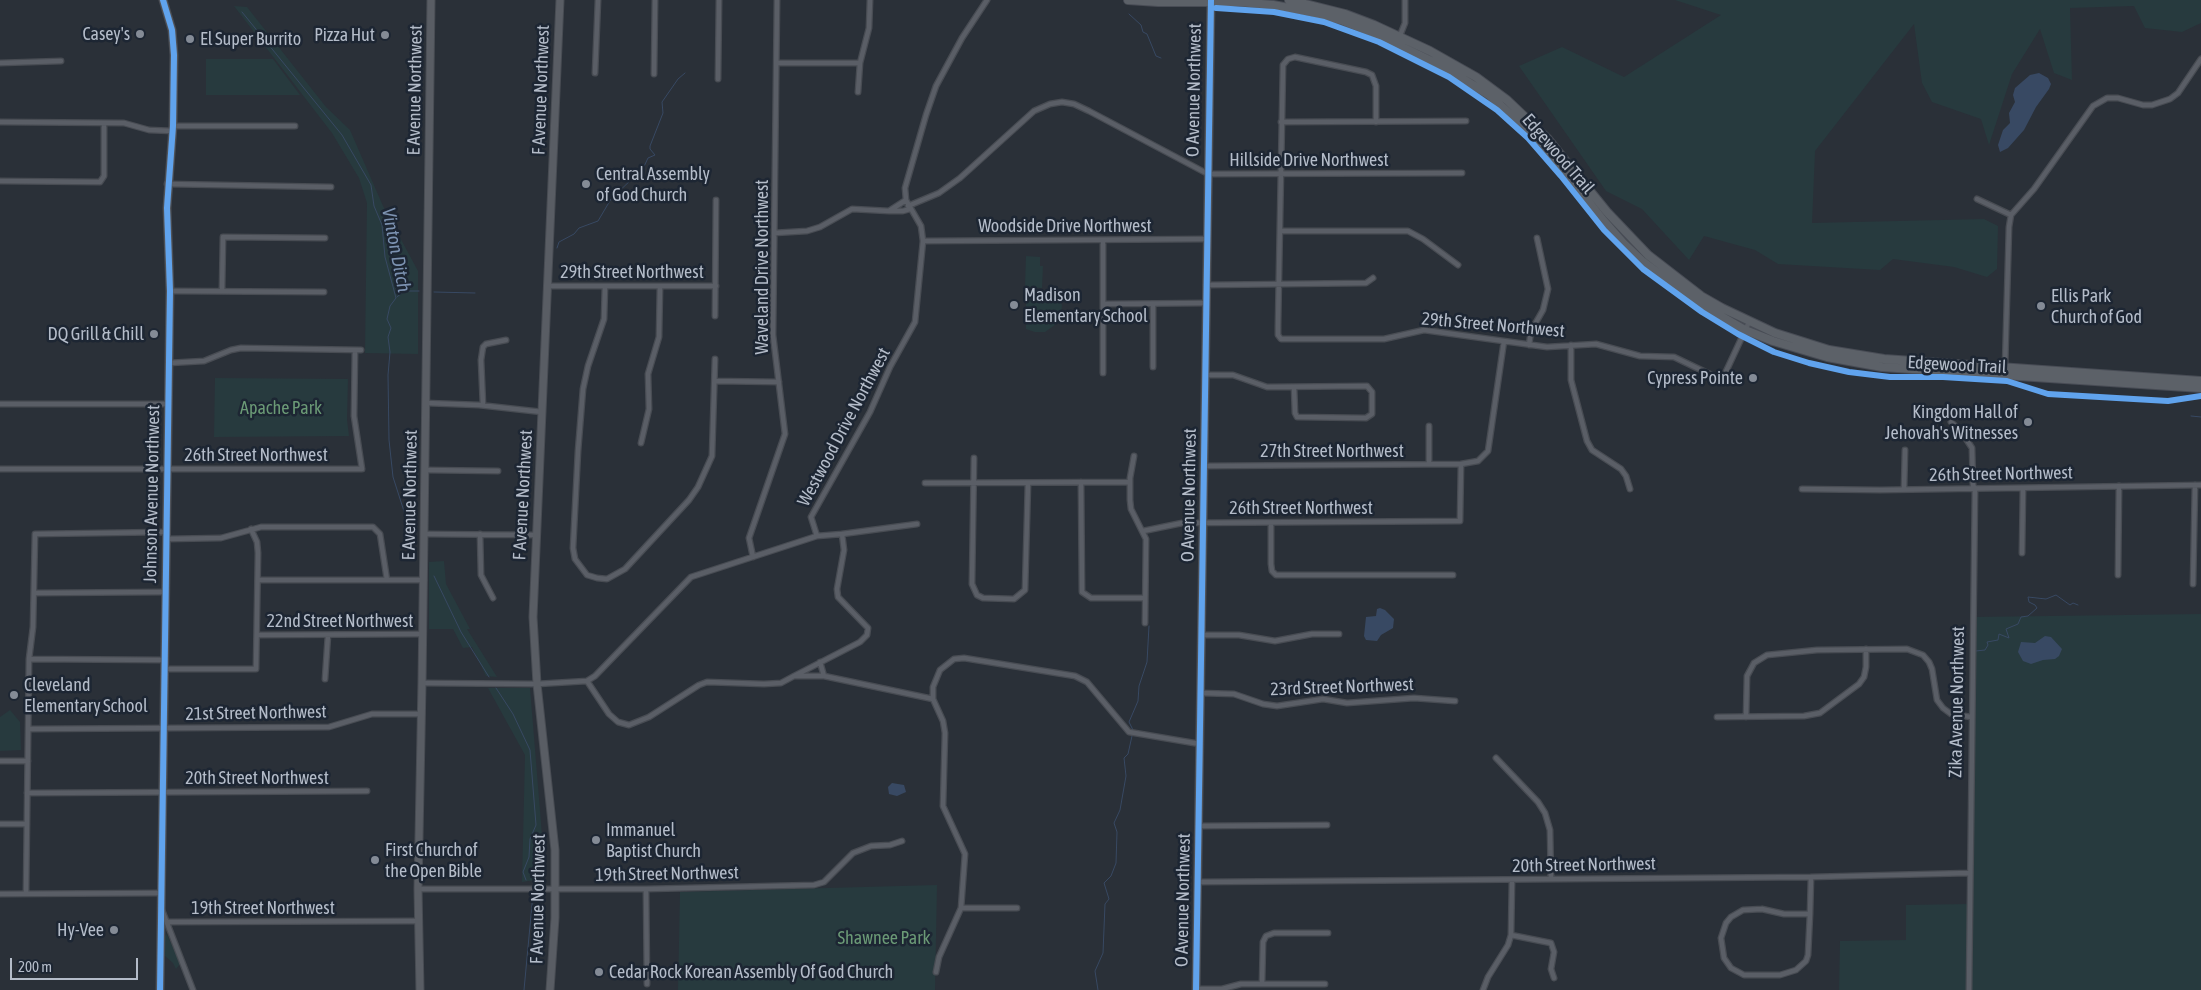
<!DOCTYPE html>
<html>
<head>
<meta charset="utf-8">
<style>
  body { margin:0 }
  #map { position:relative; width:2201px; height:990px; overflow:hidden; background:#2a3038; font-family:"Asap Condensed",sans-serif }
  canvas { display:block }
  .scale { position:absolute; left:10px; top:958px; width:128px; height:22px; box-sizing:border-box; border:2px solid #b4bcc9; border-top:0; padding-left:6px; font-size:15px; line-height:18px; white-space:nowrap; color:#b4bcc9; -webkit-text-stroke:4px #1d2633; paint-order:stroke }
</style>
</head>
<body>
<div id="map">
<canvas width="2201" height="990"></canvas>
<div class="scale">200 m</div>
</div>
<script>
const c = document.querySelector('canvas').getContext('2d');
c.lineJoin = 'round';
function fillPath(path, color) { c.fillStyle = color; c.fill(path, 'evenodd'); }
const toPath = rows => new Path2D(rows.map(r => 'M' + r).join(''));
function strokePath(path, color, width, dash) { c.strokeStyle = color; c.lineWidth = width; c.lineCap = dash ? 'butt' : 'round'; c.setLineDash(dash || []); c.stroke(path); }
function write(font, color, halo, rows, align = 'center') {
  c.font = font + ' "Asap Condensed",sans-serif'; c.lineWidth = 5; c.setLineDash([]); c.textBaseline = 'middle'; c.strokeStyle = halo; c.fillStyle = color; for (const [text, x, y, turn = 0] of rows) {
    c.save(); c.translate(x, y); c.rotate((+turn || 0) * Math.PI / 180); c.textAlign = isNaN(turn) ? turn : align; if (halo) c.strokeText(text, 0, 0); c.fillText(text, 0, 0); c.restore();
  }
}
const green = toPath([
  [1675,0,2201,0,2201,23,2182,32,2145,28,2134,6,2070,8,2072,80,2054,73,2040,29,2012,74,1989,145,1981,119,1932,102,1922,83,1914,24,1815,151,1812,223,1984,219,1998,226,1997,269,1987,277,1954,267,1893,259,1880,270,1778,264,1755,250,1704,236,1689,260,1642,209,1606,191,1519,66,1562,47,1624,77,1721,15],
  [234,6,247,7,326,107,350,130,383,206,418,271,418,354,365,353,367,203,359,178,332,133],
  [206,59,273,59,300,95,206,95],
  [1026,256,1040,257,1040,266,1043,266,1042,288,1025,287],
  [1029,295,1058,297,1062,305,1061,316,1055,325,1045,332,1035,332,1026,329,1026,297],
  [215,378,348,379,347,420,349,436,214,437],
  [444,561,446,584,470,629,467,629,497,677,486,676,472,647,463,648,453,629,429,629,429,562],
  [2201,614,2201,990,1839,990,1840,941,1906,940,1906,905,1969,904,1972,617],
  [488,688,530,688,542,835,541,879,522,882,525,755],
  [10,710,20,722,21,750,0,751,0,717],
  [937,885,935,990,678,990,680,892],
  [167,934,180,964,176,969,173,963,165,956,165,936]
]);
const water = toPath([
  [2039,73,2048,78,2051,84,2049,89,2036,107,2024,130,2008,148,2000,152,1998,145,2003,130,2010,123,2009,113,2015,102,2013,95,2015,88,2030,75],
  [1380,608,1385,610,1394,619,1393,628,1381,635,1377,641,1366,640,1364,636,1366,617,1376,616,1377,609],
  [2045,636,2051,637,2062,649,2059,656,2055,659,2043,660,2031,664,2023,661,2018,652,2021,642,2035,643],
  [892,783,904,785,906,792,897,796,889,794,888,787]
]);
const stream = toPath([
  [242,12,342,135,371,185,374,206,382,225,385,257,396,298,390,306,387,319,391,328,388,337,390,352,388,375,389,440,393,477,410,530],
  [1129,14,1141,25,1143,32,1147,34,1156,56,1161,58],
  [557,248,559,242,574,234,579,228,598,221,611,199,635,176,640,175,648,158,655,155,650,149,650,146,663,113,662,102,678,79,685,73],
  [434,292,475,293],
  [397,297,404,291,419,291],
  [2191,416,2201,417],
  [434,576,461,632,489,677],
  [1976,651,1985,650,1988,645,1987,642,1998,640,1999,634,2009,638,2006,629,2018,624,2021,617,2028,616,2037,608,2035,605,2029,602,2028,597,2046,599,2056,595,2070,605,2073,603,2078,605],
  [496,688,513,714,530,750,536,825,530,839,529,857,523,872,526,880],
  [1133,730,1129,722,1138,701,1139,686,1147,662,1149,626],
  [524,990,533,894],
  [1098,990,1095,971,1103,953,1105,904,1109,899,1104,883,1111,876,1116,863,1117,832,1114,823,1120,810,1126,776,1124,758,1128,754,1132,736]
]);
const street = toPath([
  [1399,38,1405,23,1405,0],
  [0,63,61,61],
  [777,63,860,63],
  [595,73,598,0],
  [654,74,655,0],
  [718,79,719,0],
  [858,92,860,63,869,28,870,0],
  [0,122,124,123,149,130,173,131],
  [1281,122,1466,121],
  [1376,122,1376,86,1372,75,1366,72,1295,57,1288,59,1283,65,1278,325,1278,335,1281,339,1384,339,1424,330,1547,347,1596,344,1640,356,1674,357,1722,380,1749,322],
  [173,126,295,126],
  [0,181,100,182,104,176,104,123],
  [167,184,331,187],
  [1977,199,2011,215],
  [908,206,939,193,960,178,1034,111,1050,104,1062,102,1074,104,1089,111,1208,174,1462,173],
  [889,211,903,211,910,209],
  [1280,231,1408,231,1423,239,1458,265],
  [774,233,807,231,820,227,852,209,889,211,906,200],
  [923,241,1207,239],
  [1206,285,1366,283,1373,278],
  [548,286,716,286],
  [605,286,604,319,588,366,583,389,578,451,573,548,575,559,587,575,597,578,607,579,625,569,689,500,698,487,712,456,715,359],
  [170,291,324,292],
  [222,291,223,237,325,238],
  [1103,304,1206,303],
  [715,316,716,200],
  [1529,345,1531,331,1543,310,1548,289,1537,238],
  [1571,345,1571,380,1587,441,1592,450,1621,469,1626,476,1630,489],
  [169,363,204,361,231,350,241,348,361,350],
  [1153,367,1153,304],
  [2005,367,2009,227,2011,215,2034,189,2093,106,2107,98,2118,98,2143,105,2152,105,2170,99,2178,93,2201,59],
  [1103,373,1103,240],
  [1205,375,1233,375,1267,387,1367,386,1372,392,1372,414,1366,418,1297,417,1295,413,1294,387],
  [715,381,779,382],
  [426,403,479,405,542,412],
  [0,404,168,404],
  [483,405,481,360,483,347,486,344,506,340],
  [1951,422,1961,431,1972,448,1973,485,1975,489,1969,990],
  [641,443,649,409,648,374,659,337,660,286],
  [1134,456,1130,478,1130,500,1131,509,1146,539,1145,623],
  [974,458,972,584,977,595,983,598,1014,599,1025,590,1028,483],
  [1429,464,1429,426],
  [1204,466,1461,464],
  [0,469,362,469,354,416,355,350],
  [425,470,498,471],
  [1081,482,1082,592,1091,598,1145,598],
  [925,483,1130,482],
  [1802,489,1880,490,2201,485],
  [1904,489,1905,450],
  [1271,523,1271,564,1272,571,1276,575,1453,575],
  [1143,531,1182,523,1460,521,1461,464,1478,461,1488,451,1504,341],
  [424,534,536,535],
  [480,534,481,575,493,598],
  [842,534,917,524],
  [817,536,811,517,870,412,890,367,915,322,923,241,921,226,906,200,905,188,926,115,936,86,962,38,987,0],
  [166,539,221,538,261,527,373,527,380,534,387,580],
  [2022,553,2023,488],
  [753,557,749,538,785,434,773,335,777,0],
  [2118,575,2119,486],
  [258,580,424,580],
  [2193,584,2195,485],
  [34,593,165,592],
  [257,635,423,634],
  [1202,635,1239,635,1275,641,1312,634,1339,634],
  [29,659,164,660],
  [820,662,824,676],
  [164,669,256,669,258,553,257,542,251,529],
  [325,679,328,635],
  [587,681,609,714,618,722,629,725,649,717,699,685,707,682,764,684,781,683,794,676,824,676,933,699,943,721,945,733,943,806,965,854,961,908,939,957,936,972],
  [422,683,537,684,587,681,595,676,691,577,817,536,842,534,844,550,837,589,838,597,868,628,867,635,860,642,794,676],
  [1201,693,1234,694,1263,704,1277,706,1323,699,1347,703,1414,698,1455,701],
  [933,699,933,687,940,670,954,659,964,658,1075,676,1087,682,1129,732,1200,744],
  [1717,717,1804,716,1820,713,1859,684,1864,677,1866,667,1866,649],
  [1746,717,1747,676,1754,663,1767,655,1817,650,1907,649,1923,655,1929,662,1932,669,1937,700,1943,708,1951,714,1971,717],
  [28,729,329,727,372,714,422,714],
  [1496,758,1538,802,1545,813,1550,830,1551,879],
  [0,761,28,761],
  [27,793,367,791],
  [0,824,27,824],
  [1199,826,1327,825],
  [1198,882,1811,877,1969,873],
  [418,889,646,889,814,885,824,882,853,853,871,846,890,845,902,841],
  [646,889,647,984],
  [0,894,161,893],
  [26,894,29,659,33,627,35,534,166,532],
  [961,908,1017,908],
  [1762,909,1784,914,1810,914,1808,955,1806,961,1796,970,1780,975,1744,975,1731,968,1724,958,1721,938,1726,923,1731,917,1743,910,1762,909],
  [162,910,193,990],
  [1810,914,1811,877],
  [167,922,418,921],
  [1511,935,1551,943,1554,952,1551,969,1554,978],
  [1262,984,1263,942,1266,936,1274,933,1328,933],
  [1196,989,1222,989,1241,984,1325,984],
  [1483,990,1488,977,1508,945,1511,935,1512,880]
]);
const secondary = toPath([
  [160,990,170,291,167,208,173,126,174,55,172,30,163,0],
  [420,990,418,889,422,683,431,0],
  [550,990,555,918,555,850,537,684,533,617,560,0],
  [1196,990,1211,0]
]);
const primary = toPath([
  [1128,0,1158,2,1238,2,1273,5,1310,12,1343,21,1371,32,1442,66,1489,95,1542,143,1602,219,1623,243,1642,261,1698,303,1745,330,1773,341,1827,357,1882,367,2201,388],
  [1289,0,1345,14,1374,25,1430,51,1476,77,1507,100,1547,138,1607,212,1648,255,1701,296,1722,308,1775,333,1829,350,1884,359,2201,381]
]);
const cycleway = toPath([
  [1216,8,1274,12,1324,22,1379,42,1449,77,1497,110,1528,138,1561,176,1604,230,1643,269,1702,312,1738,334,1774,352,1809,363,1849,372,1890,377,1943,377,2007,381,2048,394,2168,401,2201,396],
  [160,990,170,291,167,208,173,126,174,55,172,30,163,0],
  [1196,990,1211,0]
]);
const markers = [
  [140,34,5,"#848b96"],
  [385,35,5,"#848b96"],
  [190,39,5,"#848b96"],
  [586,184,5,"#848b96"],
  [1014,305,5,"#848b96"],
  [2041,306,5,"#848b96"],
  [154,334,5,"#848b96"],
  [1753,378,5,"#848b96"],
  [2028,422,5,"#848b96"],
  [14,695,5,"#848b96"],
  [596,840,5,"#848b96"],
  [375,860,5,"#848b96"],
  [114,930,5,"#848b96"],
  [599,972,5,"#848b96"]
];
const poiNames = [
  ["Casey's",130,34,"right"],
  ["Pizza Hut",375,35,"right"],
  ["El Super Burrito",200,39],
  ["Central Assembly",596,174],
  ["of God Church",596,195],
  ["Madison",1024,295],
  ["Elementary School",1024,316],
  ["Ellis Park",2051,296],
  ["Church of God",2051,317],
  ["DQ Grill & Chill",144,334,"right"],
  ["Cypress Pointe",1743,378,"right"],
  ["Kingdom Hall of",2018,412,"right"],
  ["Jehovah's Witnesses",2018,433,"right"],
  ["Cleveland",24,685],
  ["Elementary School",24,706],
  ["Immanuel",606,830],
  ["Baptist Church",606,851],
  ["First Church of",385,850],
  ["the Open Bible",385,871],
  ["Hy-Vee",104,930,"right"],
  ["Cedar Rock Korean Assembly Of God Church",609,972]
];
const streetNames = [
  ["E Avenue Northwest",415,90,-89],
  ["F Avenue Northwest",541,90,-88],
  ["O Avenue Northwest",1194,90,-89],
  ["Edgewood Trail",1558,154,49],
  ["Hillside Drive Northwest",1309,160],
  ["Woodside Drive Northwest",1065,226],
  ["Waveland Drive Northwest",762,267,-90],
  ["29th Street Northwest",632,272],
  ["29th Street Northwest",1493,325,5],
  ["Edgewood Trail",1957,365,3],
  ["Westwood Drive Northwest",844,427,-62],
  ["27th Street Northwest",1332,451],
  ["26th Street Northwest",256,455],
  ["26th Street Northwest",2001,474,-1],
  ["Johnson Avenue Northwest",152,494,-89],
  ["E Avenue Northwest",410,495,-89],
  ["F Avenue Northwest",523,495,-87],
  ["O Avenue Northwest",1189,495,-89],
  ["26th Street Northwest",1301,508],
  ["22nd Street Northwest",340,621],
  ["23rd Street Northwest",1342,687,-2],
  ["Zika Avenue Northwest",1957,702,-89],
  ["21st Street Northwest",256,713,-1],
  ["20th Street Northwest",257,778],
  ["20th Street Northwest",1584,865,-1],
  ["19th Street Northwest",667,874,-1],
  ["F Avenue Northwest",538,899,-89],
  ["O Avenue Northwest",1183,900,-89],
  ["19th Street Northwest",263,908]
];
const parkNames = [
  ["Apache Park",281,408],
  ["Shawnee Park",884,938]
];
const waterNames = [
  ["Vinton Ditch",396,250,79]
];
fillPath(green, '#273a3e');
fillPath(water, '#384963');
strokePath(stream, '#384963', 1);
strokePath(street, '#484c53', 7);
strokePath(secondary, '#484c53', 9);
strokePath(primary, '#484c55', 10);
strokePath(street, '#5a5e66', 4.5);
strokePath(secondary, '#595d64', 7);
strokePath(primary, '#5c6168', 8);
strokePath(cycleway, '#60a3ed', 6);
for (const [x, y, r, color] of markers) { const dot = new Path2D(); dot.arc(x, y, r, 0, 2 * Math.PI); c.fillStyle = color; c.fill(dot); strokePath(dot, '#1d2633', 2); }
write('18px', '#b4bcc9', '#1d2633', poiNames, 'left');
write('18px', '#b4bcc9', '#1d2633', streetNames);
write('18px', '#6b9a76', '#1d2633', parkNames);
write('italic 19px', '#7c92b1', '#1d2633', waterNames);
</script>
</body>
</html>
